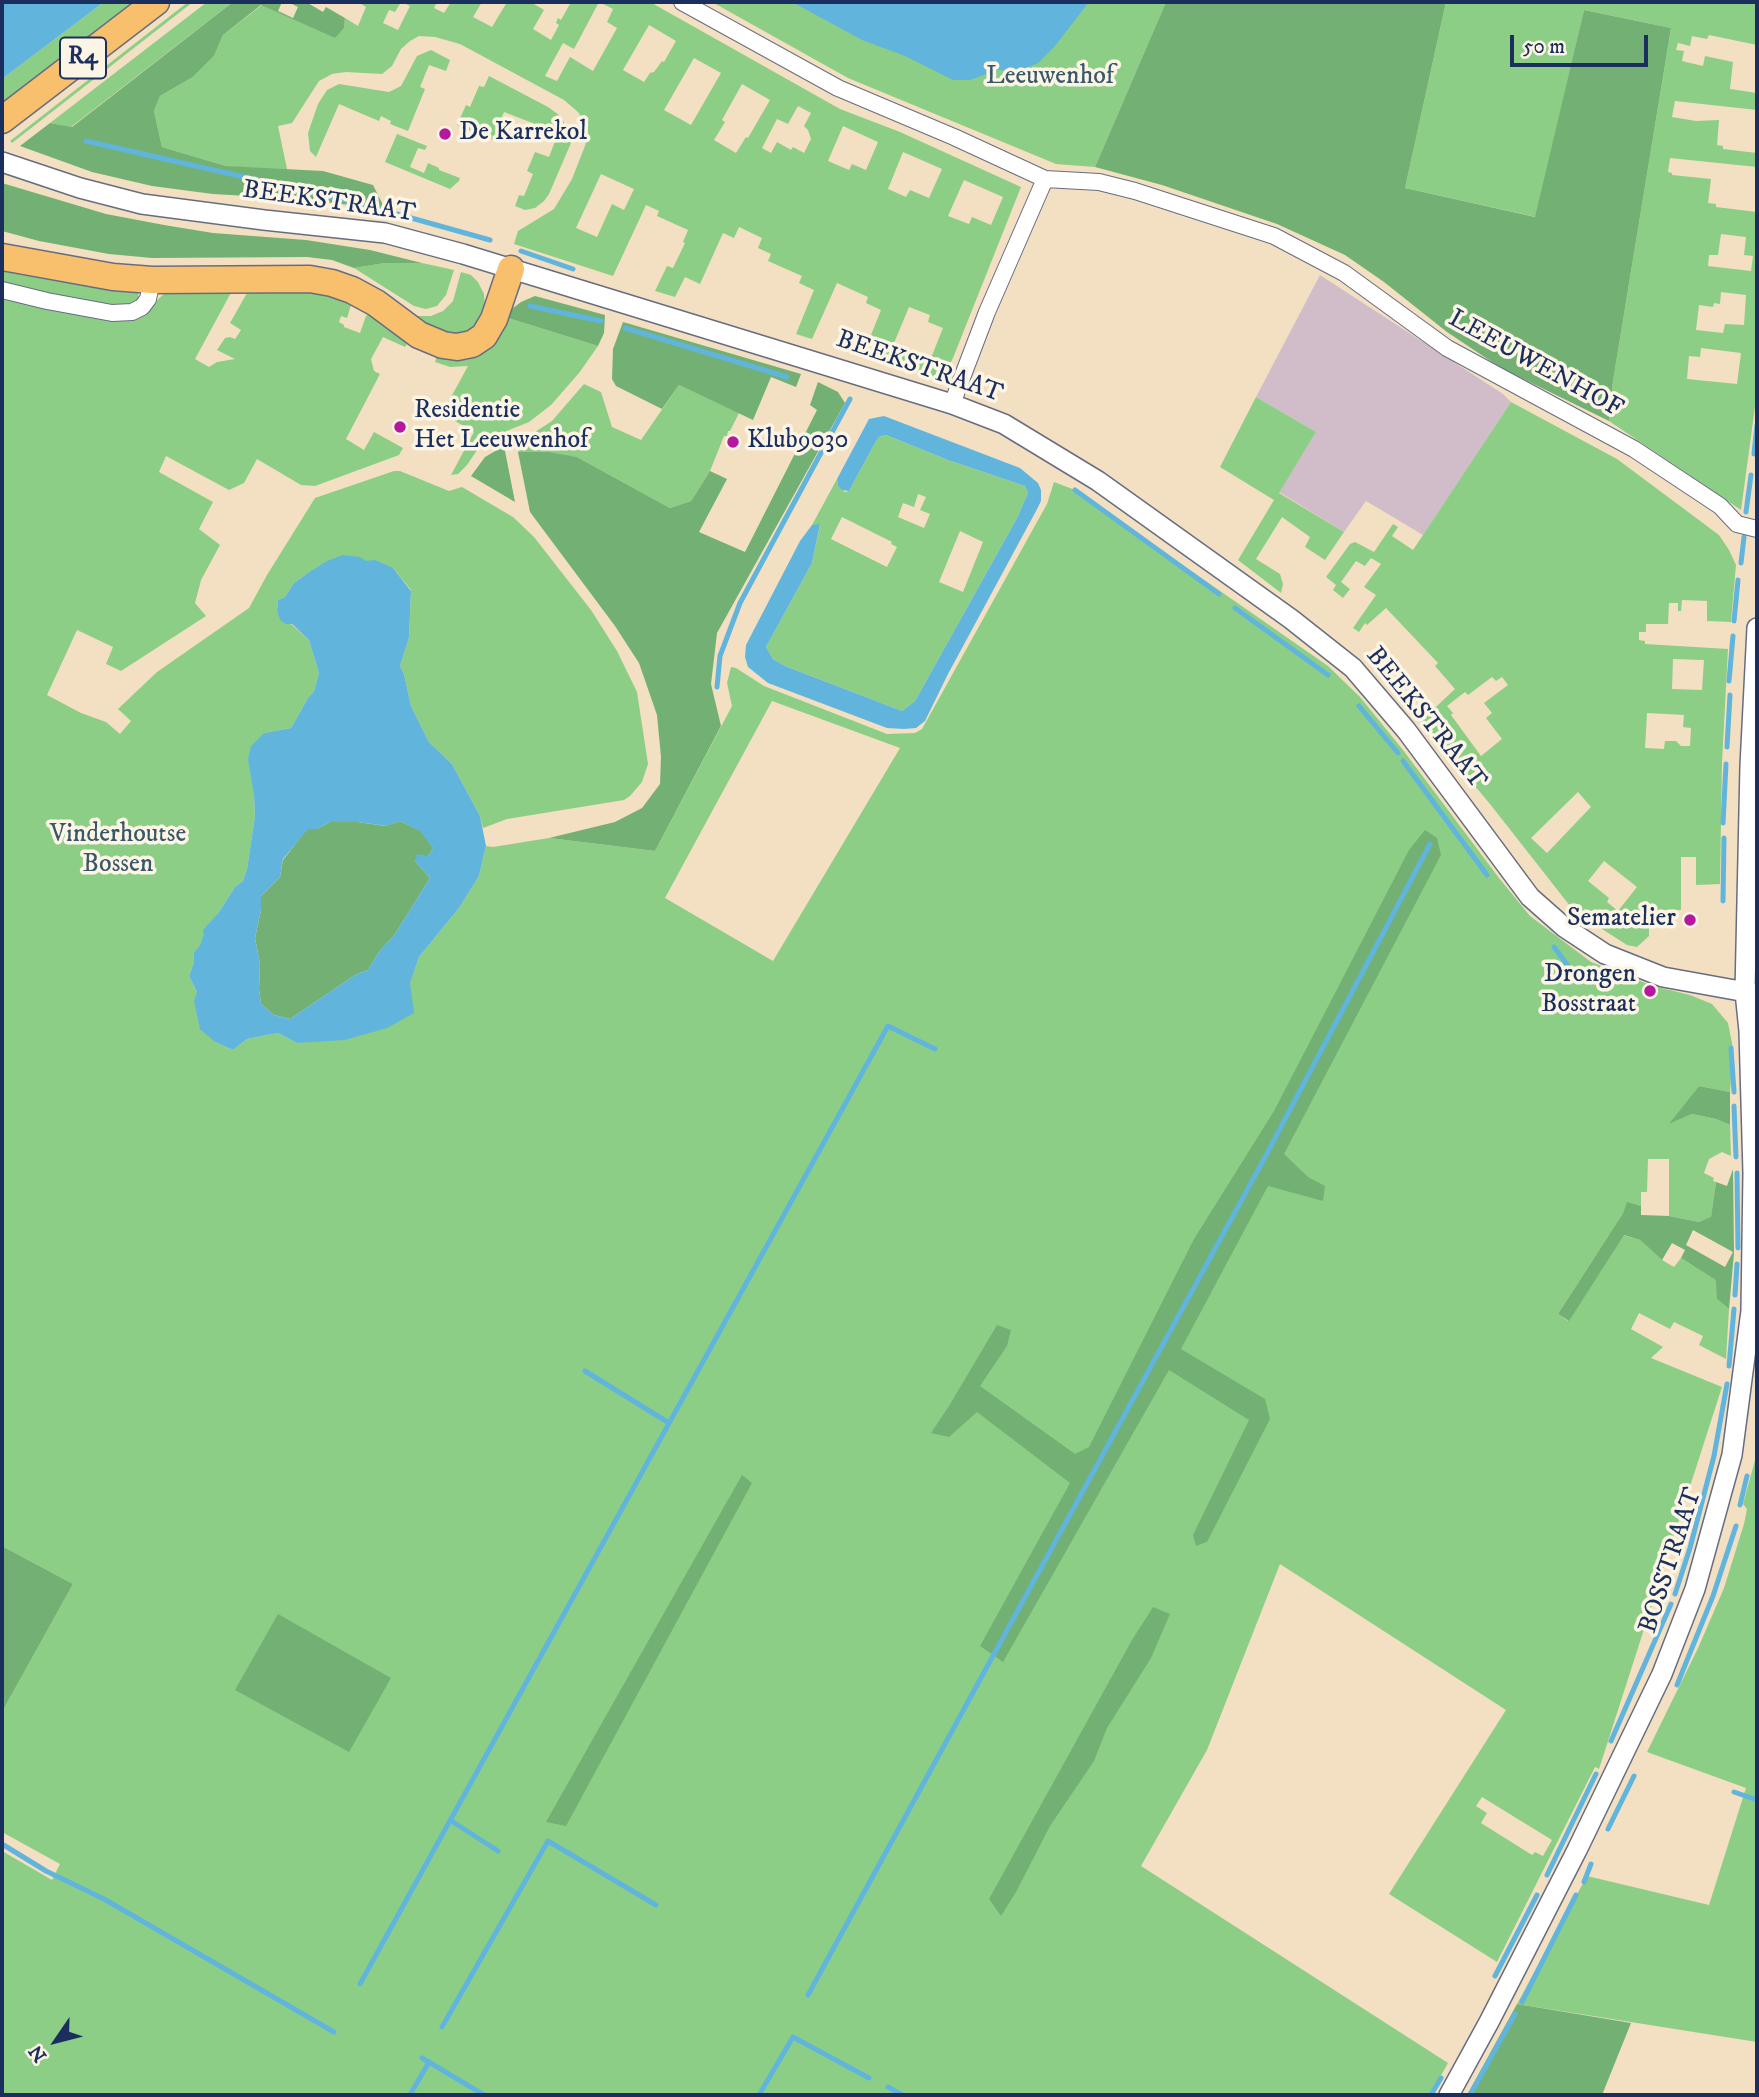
<!DOCTYPE html>
<html>
<head>
<meta charset="utf-8">
<style>
  body { margin:0 }
  #map { position:relative; width:1759px; height:2097px; overflow:hidden; background:#f3dfc1; font-family:"IM FELL DW Pica",serif }
  canvas { display:block }
  .frame { position:absolute; inset:0; border:4px solid #1b2f5e; pointer-events:none }
  .north { position:absolute; left:21px; top:2006px; width:70px; height:70px; -webkit-text-stroke:5px #fcf5e5; paint-order:stroke; rotate:235deg; font-size:19px; font-weight:700; line-height:28px; text-align:center; color:#1b2f5e }
  .north::after { content:''; display:block; margin:auto; width:24px; height:32px; background:#1b2f5e; clip-path:polygon(50% 0,100% 100%,50% 72%,0 100%) }
  .scale { position:absolute; left:1510px; top:35px; width:138px; height:32px; box-sizing:border-box; border:4px solid #1b2f5e; border-top:0; padding-left:9px; font-size:21px; line-height:24px; white-space:nowrap; color:#1b2f5e; -webkit-text-stroke:5px #fcf5e5; paint-order:stroke }
</style>
</head>
<body>
<div id="map">
<canvas width="1759" height="2097"></canvas>
<div class="frame"></div>
<div class="north">N</div>
<div class="scale">50 m</div>
</div>
<script>
const c = document.querySelector('canvas').getContext('2d');
c.lineJoin = 'round';
function fillPath(path, color) { c.fillStyle = color; c.fill(path, 'evenodd'); }
const toPath = rows => new Path2D(rows.map(r => 'M' + r).join(''));
function strokePath(path, color, width, dash) { c.strokeStyle = color; c.lineWidth = width; c.lineCap = dash ? 'butt' : 'round'; c.setLineDash(dash || []); c.stroke(path); }
function write(font, color, halo, rows, align = 'center') {
  c.font = font + ' "IM FELL DW Pica",serif'; c.lineWidth = 7; c.setLineDash([]); c.textBaseline = 'middle'; c.strokeStyle = halo; c.fillStyle = color; for (const [text, x, y, turn = 0] of rows) {
    c.save(); c.translate(x, y); c.rotate((+turn || 0) * Math.PI / 180); c.textAlign = isNaN(turn) ? turn : align; if (halo) c.strokeText(text, 0, 0); c.fillText(text, 0, 0); c.restore();
  }
}
const industrial = toPath([
  [1320,275,1503,394,1511,402,1423,535,1366,501,1344,532,1279,492,1316,432,1256,397]
]);
const green = toPath([
  [104,2,134,2,2,104,2,79],
  [188,2,193,2,12,143,10,141],
  [207,2,233,2,71,127,50,123],
  [358,2,401,2,395,12,389,10,383,23,398,30,410,6,402,2,437,2,434,8,444,13,451,2,482,2,473,17,492,27,507,2,535,2,534,4,544,10,533,29,551,40,559,25,556,23,558,18,561,20,571,2,650,2,840,109,900,132,1021,187,953,358,946,372,942,377,937,378,873,359,880,344,869,340,881,310,866,303,868,297,837,283,812,339,796,334,814,290,799,283,802,276,768,261,771,254,758,248,762,238,739,227,734,238,723,233,700,284,685,277,675,297,655,291,667,266,673,268,685,243,683,242,688,230,657,216,659,211,646,205,613,276,514,244,518,231,554,209,572,179,585,146,588,132,585,123,578,112,564,100,460,44,435,37,419,36,410,41,401,49,392,66,382,74,346,72,332,74,319,81,292,123,278,126,288,174,226,166,162,147,154,111,160,96,193,77,214,56,223,35,262,5,334,37,344,28,345,18,358,26,366,7],
  [599,2,613,9,607,22,617,28,593,71,570,57,557,81,545,76,563,43,574,49],
  [649,25,676,41,664,62,662,61,654,72,650,73,644,82,623,70],
  [694,58,721,73,691,125,664,110],
  [742,84,770,100,748,138,746,137,736,153,714,140,725,122,722,120],
  [798,106,811,113,804,126,808,130,811,139,804,153,793,147,791,150,777,142,771,153,762,148,777,119,788,124],
  [843,126,878,142,866,170,852,164,849,170,828,161],
  [903,152,942,169,929,198,910,190,906,197,888,189],
  [601,174,634,189,624,210,612,204,597,237,576,228],
  [964,180,1003,197,991,225,972,217,969,224,948,216],
  [909,307,930,315,928,322,943,328,931,358,894,343],
  [712,2,1166,2,1095,167,1056,164,848,78],
  [1446,2,1757,2,1757,45,1709,35,1707,39,1692,36,1690,46,1678,43,1676,50,1684,51,1682,61,1703,66,1705,56,1733,62,1730,89,1757,93,1757,110,1675,101,1672,117,1696,121,1719,120,1717,145,1723,146,1723,149,1757,153,1757,167,1670,158,1668,172,1672,173,1672,175,1711,179,1708,203,1716,204,1716,207,1757,212,1757,392,1741,510,1609,421,1613,381,1671,28,1584,10,1536,217,1405,188],
  [1721,234,1746,237,1744,255,1753,256,1751,271,1708,266,1709,255,1718,255],
  [1721,292,1746,295,1744,325,1725,324,1723,333,1696,330,1699,305,1713,307,1714,303,1720,304],
  [1701,348,1741,353,1737,384,1687,379,1689,356,1700,357],
  [431,50,450,60,446,71,429,65,420,87,425,89,408,131,390,124,391,121,381,116,379,121,339,104,316,157,310,151,308,133,318,104,327,90,339,84,389,92,401,86,417,56],
  [489,76,548,107,559,115,571,133,571,143,549,194,544,201,535,208,525,210,515,206,519,195,524,196,533,174,527,171,535,152,549,157,556,139,546,135,548,129,504,112,497,129,503,132,498,142,457,125,466,105,470,107,479,86,484,87],
  [397,134,427,146,425,150,418,148,410,167,424,173,428,163,439,168,439,170,460,178,459,181,450,189,385,162],
  [385,263,422,263,454,270,446,295,437,306,426,309,414,306,354,268],
  [2,266,138,292,139,301,133,306,115,307,2,284],
  [461,272,471,275,478,282,484,294,485,311,480,322,470,331,457,336,428,327,402,307,418,316,431,316,443,311,453,301],
  [233,289,195,359,209,367,217,362,235,359,217,350,225,338,230,337,235,339,241,330,230,323,247,293,321,293,351,305,347,318,341,316,339,322,344,325,344,327,360,333,366,316,369,314,409,341,405,347,383,337,371,359,374,371,380,374,346,439,364,450,374,432,403,448,399,455,315,486,301,485,257,459,244,483,229,490,166,456,159,472,213,502,199,529,220,545,201,580,195,603,206,616,121,671,106,664,113,647,77,630,47,695,81,713,106,722,120,734,131,721,118,709,157,672,249,608,267,575,315,498,394,471,400,471,449,491,462,487,513,517,534,537,591,610,617,651,637,692,648,764,642,782,630,796,624,800,507,819,483,828,480,816,452,764,429,742,411,706,404,674,400,666,409,638,411,590,393,568,305,575,294,583,285,597,278,600,277,610,281,620,291,624,309,640,319,673,314,691,308,698,291,728,264,733,254,795,255,816,247,869,243,881,235,887,219,912,204,930,205,935,200,945,194,952,194,962,189,976,197,992,215,1042,233,1050,247,1039,278,1033,297,1043,410,982,419,957,459,908,479,876,486,846,493,847,549,838,655,851,732,706,727,683,731,667,736,668,764,686,887,734,915,733,922,729,1047,504,1054,482,1075,490,1328,666,1360,697,1403,750,1499,878,1530,916,1591,962,1653,986,1690,995,1712,1004,1728,1023,1733,1048,1730,1092,1699,1086,1671,1123,1692,1114,1716,1119,1730,1125,1731,1156,1722,1152,1709,1159,1704,1173,1714,1178,1713,1181,1716,1182,1711,1218,1699,1222,1669,1216,1669,1159,1648,1159,1647,1192,1641,1192,1641,1206,1627,1203,1623,1213,1558,1314,1568,1321,1623,1235,1640,1240,1662,1260,1674,1267,1681,1258,1717,1280,1717,1299,1729,1309,1726,1359,1699,1345,1703,1336,1674,1322,1670,1329,1639,1313,1631,1329,1663,1347,1651,1358,1722,1387,1599,1769,1595,1767,1497,1962,1389,1894,1506,1710,1280,1564,1207,1750,1141,1866,1448,2063,1430,2095,2,2095,2,1851,52,1880,60,1864,2,1832,2,1712,73,1584,2,1546,2,297,141,315,165,293],
  [772,701,900,748,773,961,665,898],
  [1482,1797,1552,1840,1543,1856,1535,1852,1532,1855,1481,1823,1487,1813,1476,1806],
  [508,318,598,346,579,373,551,405,529,422,484,440,467,465,458,474,451,475,474,432,445,415,444,410,468,366,450,367,435,362,437,355,457,361,470,359,483,352],
  [584,384,601,392,612,427,641,440,679,385,739,413,730,431,728,431,727,436,724,436,710,471,691,501,670,508,577,457,518,452,521,441,552,421],
  [1256,397,1316,432,1279,493,1344,532,1325,560,1305,547,1310,537,1282,517,1256,559,1280,574,1283,584,1281,593,1238,560,1274,500,1220,467],
  [1511,402,1617,459,1719,535,1729,550,1736,565,1731,622,1707,621,1707,601,1682,600,1681,611,1678,611,1678,603,1669,603,1668,624,1646,624,1646,632,1639,632,1639,640,1645,641,1645,644,1728,649,1722,763,1720,884,1696,885,1696,857,1681,857,1681,910,1658,910,1657,920,1649,921,1649,936,1637,947,1627,945,1574,911,1490,804,1421,721,1455,689,1435,666,1438,663,1386,608,1367,625,1365,623,1359,632,1353,628,1376,595,1364,587,1381,564,1371,558,1365,566,1356,561,1341,582,1350,589,1343,598,1333,590,1336,585,1326,577,1350,544,1355,542,1374,552,1393,524,1398,527,1392,536,1413,550],
  [1673,659,1704,660,1702,690,1672,689],
  [1492,677,1496,681,1502,677,1508,685,1484,703,1492,713,1486,718,1502,739,1481,756,1451,715,1453,713,1447,706,1465,692,1468,695],
  [1647,713,1684,715,1683,727,1691,728,1690,746,1681,746,1676,741,1665,741,1664,749,1645,748],
  [1578,792,1591,807,1547,853,1531,838],
  [1604,861,1637,887,1618,911,1607,902,1609,898,1588,881],
  [886,435,948,460,1025,486,1028,493,1017,518,915,701,902,711,785,666,773,659,766,647,812,563,820,525,812,525,837,479,838,486,845,492,849,491,875,443,879,437],
  [918,494,926,497,920,510,930,514,924,528,898,517,903,503,914,507],
  [842,517,892,542,891,544,897,547,887,567,831,539],
  [960,531,983,542,963,592,939,582],
  [1757,1453,1757,2042,1517,2004,1587,1876,1709,1905,1746,1788,1647,1752,1699,1646,1724,1588,1744,1524,1747,1509,1743,1504]
]);
const forest = toPath([
  [233,2,282,2,278,11,293,18,298,7,288,2,306,2,323,12,326,7,345,18,344,28,335,38,261,5,223,35,214,56,193,77,160,96,154,111,162,147,226,166,323,171,373,185,385,209,298,199,213,194,152,186,92,172,20,146,50,123,72,127],
  [1166,2,1446,2,1405,188,1535,217,1584,10,1671,28,1613,381,1609,421,1501,368,1447,332,1384,282,1345,255,1277,224,1162,185,1095,167],
  [2,183,106,214,164,225,213,233,306,240,370,250,422,263,385,263,354,268,332,260,307,257,152,258,109,254,39,241,2,231],
  [535,296,605,315,604,333,598,346,508,318,513,308,521,302],
  [623,322,801,374,796,387,771,377,753,420,679,385,662,409,616,386,612,379,613,349],
  [818,382,838,392,845,403,717,633,711,684,721,726,655,851,549,838,615,822,642,808,660,784,661,757,657,715,639,663,615,626,530,512,518,452,548,452,577,457,670,508,691,501,710,471,727,479,699,532,745,552,817,410,810,405],
  [504,446,515,502,471,476,485,457],
  [400,821,421,831,433,848,428,856,415,861,430,878,395,934,379,952,368,970,355,975,290,1019,274,1015,261,1004,259,989,260,964,255,938,261,910,261,896,280,877,283,860,307,829,317,829,330,822,358,822,385,826],
  [1425,830,1437,838,1441,855,1284,1154,1308,1177,1325,1186,1323,1201,1268,1186,1181,1349,1265,1399,1270,1419,1207,1542,1196,1546,1193,1535,1249,1420,1169,1370,1003,1662,980,1646,1070,1483,977,1412,949,1437,931,1433,949,1406,997,1325,1011,1330,1007,1346,980,1386,1075,1454,1089,1447,1194,1239,1274,1111,1409,850],
  [1699,1086,1730,1092,1730,1125,1716,1119,1692,1114,1669,1124],
  [1733,1169,1734,1253,1729,1309,1717,1299,1716,1280,1681,1258,1685,1250,1672,1243,1662,1260,1640,1240,1624,1235,1569,1321,1558,1314,1623,1213,1627,1202,1641,1206,1641,1215,1669,1216,1699,1222,1711,1217,1716,1182,1727,1186],
  [1693,1230,1733,1252,1725,1267,1686,1245],
  [742,1475,752,1483,566,1826,546,1822],
  [2,1546,73,1584,2,1712],
  [1153,1607,1170,1614,1151,1658,1107,1728,1094,1761,1050,1826,1016,1892,1001,1916,989,1899,1132,1640],
  [278,1614,391,1678,349,1752,235,1690],
  [1517,2004,1631,2023,1602,2095,1467,2095]
]);
const water = toPath([
  [2,2,104,2,2,79],
  [792,2,1089,2,1055,46,1038,63,1020,71,998,70,970,80,953,80,905,56,862,40],
  [884,416,1020,468,1038,483,1041,490,1041,501,1036,511,948,674,925,721,916,728,904,729,887,728,768,683,748,667,745,657,746,645,800,541,812,525,820,524,812,563,766,647,773,659,785,666,902,711,915,701,1017,518,1028,493,1025,486,948,460,886,435,879,437,875,443,849,491,842,490,838,486,837,479,869,419],
  [343,555,360,557,366,561,375,560,393,568,411,591,409,638,400,666,404,674,411,706,429,742,452,764,480,816,486,846,479,876,459,908,419,957,410,983,414,1013,387,1028,345,1040,297,1043,278,1033,247,1039,233,1050,215,1042,200,1029,194,1001,197,992,189,976,194,962,194,952,200,945,204,935,203,930,219,912,235,887,243,881,247,869,255,816,254,795,248,759,251,746,264,733,291,728,308,698,314,691,319,673,309,640,292,624,286,624,280,620,277,610,278,600,285,597,294,583,305,575,327,561],
  [400,821,420,831,433,848,428,856,417,854,415,861,430,878,395,934,379,952,368,970,355,975,290,1019,274,1015,261,1004,259,989,260,964,255,938,261,910,261,896,280,877,283,859,308,829,317,829,330,822,358,822,386,826]
]);
const stream = toPath([
  [86,141,354,202,490,240],
  [521,251,573,269],
  [530,306,601,321],
  [625,328,787,377],
  [1754,454,1757,425],
  [1075,490,1219,594],
  [1746,512,1751,475],
  [1741,563,1744,537],
  [1235,608,1328,675],
  [1734,621,1738,580],
  [1729,681,1733,636],
  [717,687,720,656,740,603,850,399],
  [1359,706,1398,753],
  [1727,747,1730,695],
  [1403,761,1487,875],
  [1723,823,1726,764],
  [1723,901,1724,838],
  [1554,947,1580,982],
  [1731,1048,1734,1092],
  [1734,1106,1736,1157],
  [1737,1173,1738,1248],
  [1735,1295,1737,1264],
  [1729,1366,1734,1309],
  [585,1371,669,1423],
  [1740,1505,1747,1476],
  [1675,1594,1690,1548,1714,1456,1727,1384],
  [1677,1685,1713,1596,1736,1526],
  [1611,1741,1671,1604],
  [1734,1792,1757,1800],
  [450,1820,498,1851],
  [1608,1829,1634,1776],
  [2,1844,46,1871,104,1899,334,2032],
  [1547,1875,1596,1774],
  [1584,1882,1591,1864],
  [1495,1976,1537,1895],
  [360,1984,888,1026,935,1049],
  [808,1995,1264,1159,1430,844],
  [1522,2002,1576,1895],
  [442,2027,548,1841,656,1905],
  [422,2058,484,2095],
  [888,2087,902,2095],
  [410,2095,429,2062],
  [759,2095,793,2037,869,2078],
  [1431,2095,1441,2078],
  [1470,2095,1515,2014]
]);
const minor = toPath([
  [682,2,838,88,954,137,1045,179,1099,182,1135,191,1274,236,1344,273,1447,348,1634,449,1720,506,1737,524,1757,529],
  [2,290,47,301,112,313,132,312,142,307,148,299,152,280],
  [952,404,987,312,1045,179]
]);
const tertiary = toPath([
  [2,162,80,188,142,204,264,220,385,233,463,254,952,404,1004,424,1098,481,1291,619,1353,668,1406,730,1530,897,1564,927,1605,954,1663,977,1757,994],
  [1449,2095,1489,2022,1577,1850,1662,1674,1695,1589,1732,1455,1751,1311,1753,1173,1749,1031,1745,992,1750,766,1757,628]
]);
const trunk = toPath([
  [2,120,156,2],
  [2,257,113,277,152,280,310,279,332,283,352,290,376,303,419,335,443,345,457,347,472,344,484,336,494,319,511,269]
]);
const markers = [
  [445,134,7,"#b5179e"],
  [400,427,7,"#b5179e"],
  [733,442,7,"#b5179e"],
  [1690,920,7,"#b5179e"],
  [1650,991,7,"#b5179e"]
];
const shields = [
  [83,58,46]
];
const shieldNames = [
  ["R4",83,58]
];
const parkNames = [
  ["Leeuwenhof",1050,78],
  ["Vinderhoutse",118,836],
  ["Bossen",118,866]
];
const poiNames = [
  ["De Karrekol",459,134],
  ["Residentie",414,412],
  ["Het Leeuwenhof",414,442],
  ["Klub9030",747,442],
  ["Sematelier",1676,920,"right"],
  ["Drongen",1636,976,"right"],
  ["Bosstraat",1636,1006,"right"]
];
const streetNames = [
  ["BEEKSTRAAT",329,203,8],
  ["LEEUWENHOF",1535,365,29],
  ["BEEKSTRAAT",919,368,19],
  ["BEEKSTRAAT",1425,719,51],
  ["BOSSTRAAT",1672,1561,-72]
];
fillPath(industrial, '#d1bdc9');
fillPath(green, '#8dce86');
fillPath(forest, '#72b173');
fillPath(water, '#61b5dd');
strokePath(stream, '#61b5dd', 5);
strokePath(minor, '#676d81', 18);
strokePath(tertiary, '#676d81', 22);
strokePath(trunk, '#676d81', 29);
strokePath(minor, '#fff', 16);
strokePath(tertiary, '#fff', 19);
strokePath(trunk, '#f8bf6c', 26);
for (const [x, y, r, color] of markers) { const dot = new Path2D(); dot.arc(x, y, r, 0, 2 * Math.PI); c.fillStyle = color; c.fill(dot); strokePath(dot, '#fcf5e5', 2.5); }
for (const [x, y, w] of shields) { const box = new Path2D(); box.roundRect(x - w / 2, y - 20.5, w, 41, 5); c.fillStyle = '#fcf5e5'; c.fill(box); strokePath(box, '#1b2f5e', 2); }
write('bold 24px', '#1b2f5e', null, shieldNames);
write('26px', '#385768', '#fcf5e5', parkNames);
write('26px', '#1b2f5e', '#fcf5e5', poiNames, 'left');
write('26px', '#1b2f5e', '#fcf5e5', streetNames);
</script>
</body>
</html>
